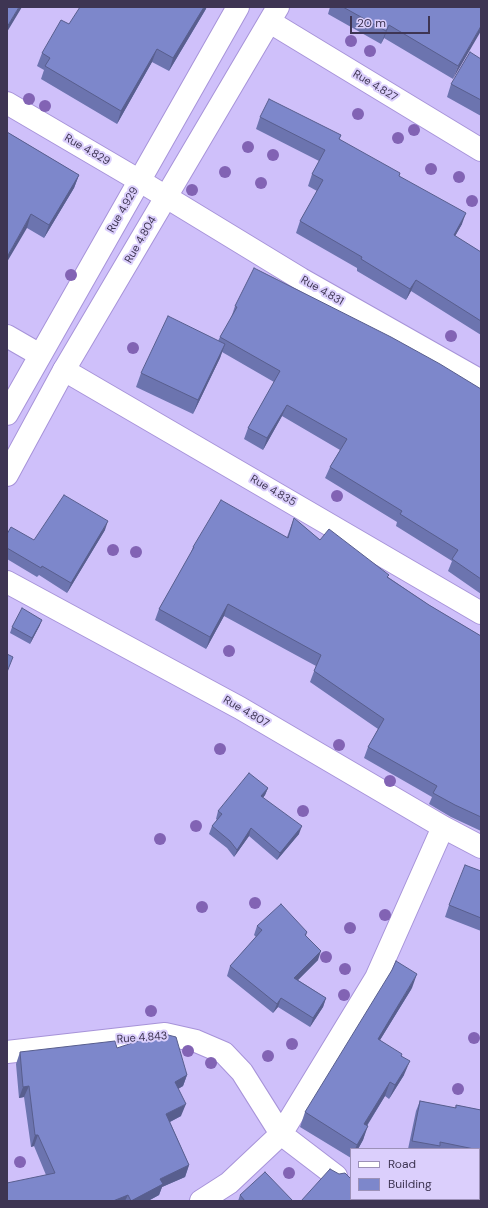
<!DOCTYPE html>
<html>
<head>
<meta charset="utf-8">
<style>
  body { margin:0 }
  #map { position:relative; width:488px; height:1208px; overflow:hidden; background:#cfc0fa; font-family:"DM Sans",sans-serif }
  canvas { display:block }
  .frame { position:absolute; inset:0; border:8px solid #3e3553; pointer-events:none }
  .legend { position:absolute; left:350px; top:1148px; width:130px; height:52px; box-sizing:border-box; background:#dbcffc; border:1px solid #9c91b8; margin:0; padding:5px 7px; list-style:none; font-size:12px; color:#3e3553 }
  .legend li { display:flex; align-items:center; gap:8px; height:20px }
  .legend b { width:20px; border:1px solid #9c91b8 }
  .scale { position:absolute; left:350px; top:16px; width:80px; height:18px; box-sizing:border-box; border:2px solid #3e3553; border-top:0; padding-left:5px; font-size:12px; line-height:14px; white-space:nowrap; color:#3e3553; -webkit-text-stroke:3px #dbcffc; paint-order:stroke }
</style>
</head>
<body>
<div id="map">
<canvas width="488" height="1208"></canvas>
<div class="frame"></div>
<ul class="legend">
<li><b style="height:5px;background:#fff"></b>Road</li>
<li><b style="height:11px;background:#7d87cb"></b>Building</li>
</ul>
<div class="scale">20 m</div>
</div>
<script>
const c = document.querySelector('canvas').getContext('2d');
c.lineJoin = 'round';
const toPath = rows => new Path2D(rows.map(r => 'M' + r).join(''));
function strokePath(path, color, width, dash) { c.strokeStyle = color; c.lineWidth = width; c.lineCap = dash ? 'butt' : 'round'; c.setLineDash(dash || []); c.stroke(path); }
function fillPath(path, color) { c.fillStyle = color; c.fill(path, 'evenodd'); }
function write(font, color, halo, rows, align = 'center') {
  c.font = font + ' "DM Sans",sans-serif'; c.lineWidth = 4; c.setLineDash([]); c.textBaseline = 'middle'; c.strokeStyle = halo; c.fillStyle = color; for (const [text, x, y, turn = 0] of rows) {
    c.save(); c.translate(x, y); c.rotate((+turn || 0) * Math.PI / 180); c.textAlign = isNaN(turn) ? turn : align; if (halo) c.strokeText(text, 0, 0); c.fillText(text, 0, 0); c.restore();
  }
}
const minor = toPath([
  [270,22,481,150],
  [7,103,140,181,301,279,481,381],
  [7,336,40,355],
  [64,370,481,613],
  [7,582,240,708,443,827,481,847],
  [7,1052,165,1034,196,1041,224,1053,242,1072,281,1134,229,1183,201,1201],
  [336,1176,281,1134,376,978,443,827]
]);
const major = toPath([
  [7,414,238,7],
  [7,475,64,370,278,7]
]);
const trees = [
  [351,41],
  [370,51],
  [29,99],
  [45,106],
  [358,114],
  [414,130],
  [398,138],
  [248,147],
  [273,155],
  [431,169],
  [225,172],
  [459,177],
  [261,183],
  [192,190],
  [472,201],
  [71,275],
  [451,336],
  [133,348],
  [337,496],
  [113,550],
  [136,552],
  [229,651],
  [339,745],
  [220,749],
  [390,781],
  [303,811],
  [196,826],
  [160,839],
  [255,903],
  [202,907],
  [385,915],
  [350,928],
  [326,957],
  [345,969],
  [344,995],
  [151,1011],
  [474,1038],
  [292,1044],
  [188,1051],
  [268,1056],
  [211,1063],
  [458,1089],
  [20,1162],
  [289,1173]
];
const wall = toPath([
  [330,7,481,7,453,79,384,38,381,44,328,14],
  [206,9,169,71,152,62,117,124,41,79,44,70,37,66,42,53,69,24],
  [481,59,481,116,447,97,451,84],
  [260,117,341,135,339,140,399,176,462,224,455,236,481,252,481,335,411,291,406,300,357,271,357,268,296,233,300,221,317,191,308,186,312,174,319,161,256,129],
  [7,132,79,175,74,188,44,238,27,228],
  [235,306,481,389,481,594,448,571,452,561,396,526,397,522,325,478,330,467,340,450,282,416,263,450,244,439,248,428,274,382,222,352,220,358,193,414,136,387,141,373,218,341,220,337,231,318],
  [294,518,320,540,388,577,429,605,481,636,481,831,451,817,429,804,432,797,364,758,368,747,378,729,310,682,316,666,224,616,206,649,155,620,159,609,190,555,193,547,287,537],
  [105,530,67,593,39,575,37,577,7,559,7,534,34,540],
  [40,625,30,644,10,633,12,627],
  [268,788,265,795,263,798,299,834,277,860,249,836,234,857,227,848,209,834,212,826,217,820,216,819,218,811],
  [481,871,481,931,445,917,449,905],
  [257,926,307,932,306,936,318,960,298,980,326,998,323,1007,310,1027,278,1007,273,1013,227,976,230,966,256,937,254,935],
  [412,988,380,1040,402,1056,404,1075,389,1099,385,1096,367,1126,363,1140,358,1149,351,1149,351,1158,300,1127,305,1112],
  [117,1048,187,1075,183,1086,178,1089,181,1116,170,1122,189,1165,185,1177,162,1187,159,1195,148,1201,7,1201,46,1175,34,1146,31,1147,24,1097,19,1098,16,1064,20,1052],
  [420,1101,455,1108,456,1105,481,1110,481,1161,479,1161,479,1149,408,1149,416,1111],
  [240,1195,293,1201,238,1201]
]);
const shadedWall = toPath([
  [19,7,22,7,7,32,7,27],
  [204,7,207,7,169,71,173,58],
  [389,25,384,38,381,44,386,31],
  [481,26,481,31,453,79,458,66],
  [157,49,152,62,117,124,121,111],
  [79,175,74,188,44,238,49,225],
  [466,213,462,224,449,247,454,235],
  [31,214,27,228,7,262,7,257],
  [416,280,411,291,406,300,410,289],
  [225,344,220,358,193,414,198,400],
  [287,405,282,416,263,450,267,438],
  [108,521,105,530,67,593,71,583],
  [228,604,224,616,206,649,210,637],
  [42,620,40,625,30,644,32,638],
  [268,788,265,795,258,804,261,796],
  [302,826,299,834,277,860,280,853],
  [251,828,249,836,234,857,237,850],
  [321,951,318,960,291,987,294,978],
  [417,974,412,988,372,1053,378,1039],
  [281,998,278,1007,273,1013,277,1004],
  [326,998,323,1007,310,1027,313,1018],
  [410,1061,404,1075,389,1099,395,1085],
  [187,1075,183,1086,171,1093,175,1082],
  [390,1082,385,1096,359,1138,364,1124],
  [29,1086,24,1097,19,1098,23,1087],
  [186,1104,181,1116,162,1126,166,1114],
  [368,1126,363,1140,358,1149,355,1149,357,1145],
  [35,1135,38,1135,34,1146,31,1147],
  [189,1165,185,1177,162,1187,159,1195,148,1201,130,1201,160,1179],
  [128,1195,125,1201,113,1201]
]);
const building = toPath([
  [7,7,19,7,7,27,7,7],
  [80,7,204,7,173,58,157,49,121,111,45,66,50,58,42,53,61,20,69,24,80,7],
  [343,7,481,7,481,26,458,66,389,25,386,31,343,7],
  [470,52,481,59,481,100,451,84,470,52],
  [269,99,341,135,339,139,400,173,399,176,466,213,454,235,481,252,481,321,416,280,410,289,361,259,362,257,300,221,323,180,312,174,325,150,260,117,269,99],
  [7,132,79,175,49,225,31,214,7,257,7,132],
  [254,268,391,337,440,364,481,389,481,579,452,559,458,550,400,514,402,511,330,467,347,439,287,405,267,438,248,428,280,371,220,337,237,307,235,306,254,268],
  [168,316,225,344,198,400,141,373,168,316],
  [64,495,108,521,71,583,42,566,41,568,7,548,7,534,11,527,34,540,64,495],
  [221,500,288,538,294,518,320,540,329,529,389,575,387,577,429,605,481,636,481,817,455,805,433,793,437,786,368,747,384,719,314,671,321,655,228,604,210,637,159,609,194,547,193,547,221,500],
  [22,608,42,620,32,638,12,627,22,608],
  [7,654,13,657,7,672,7,654],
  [249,773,268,788,261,796,302,826,280,853,251,828,237,850,230,841,212,826,222,814,218,811,249,773],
  [465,865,481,871,481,918,449,905,465,865],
  [281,904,307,932,305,935,321,951,294,978,326,998,313,1018,281,998,277,1004,230,966,262,930,257,926,281,904],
  [396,961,417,974,378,1039,402,1054,401,1056,410,1061,395,1085,390,1082,364,1124,368,1126,357,1145,305,1112,392,970,396,961],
  [168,1035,176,1037,187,1075,175,1082,186,1104,166,1114,189,1165,160,1179,163,1184,131,1201,128,1195,113,1201,7,1201,7,1183,55,1173,38,1135,35,1135,29,1086,23,1087,20,1052,115,1041,117,1048,150,1037,168,1035],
  [420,1101,456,1108,456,1105,481,1110,481,1150,479,1150,479,1149,474,1149,440,1142,440,1146,412,1141,420,1101],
  [330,1169,339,1174,345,1173,351,1179,351,1199,376,1199,379,1201,301,1201,330,1169],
  [265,1172,293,1201,245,1201,240,1195,265,1172],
  [413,1199,422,1199,426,1201,412,1201,413,1199]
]);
const streetNames = [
  ["Rue 4.827",375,86,31],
  ["Rue 4.829",87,150,30],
  ["Rue 4.929",123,210,-60],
  ["Rue 4.804",141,240,-60],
  ["Rue 4.831",322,291,30],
  ["Rue 4.835",273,491,30],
  ["Rue 4.807",246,712,30],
  ["Rue 4.843",142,1038,-4]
];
strokePath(minor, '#a793d9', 24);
strokePath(major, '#a793d9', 24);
strokePath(minor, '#fff', 22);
strokePath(major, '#fff', 22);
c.fillStyle = '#8263b4';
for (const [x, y] of trees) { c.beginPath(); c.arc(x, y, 6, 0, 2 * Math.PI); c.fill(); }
fillPath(wall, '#6c74af');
fillPath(shadedWall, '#585e8e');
fillPath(building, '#7d87cb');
strokePath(building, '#585e8e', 1);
write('11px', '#3e3553', '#dbcffc', streetNames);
</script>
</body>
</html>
